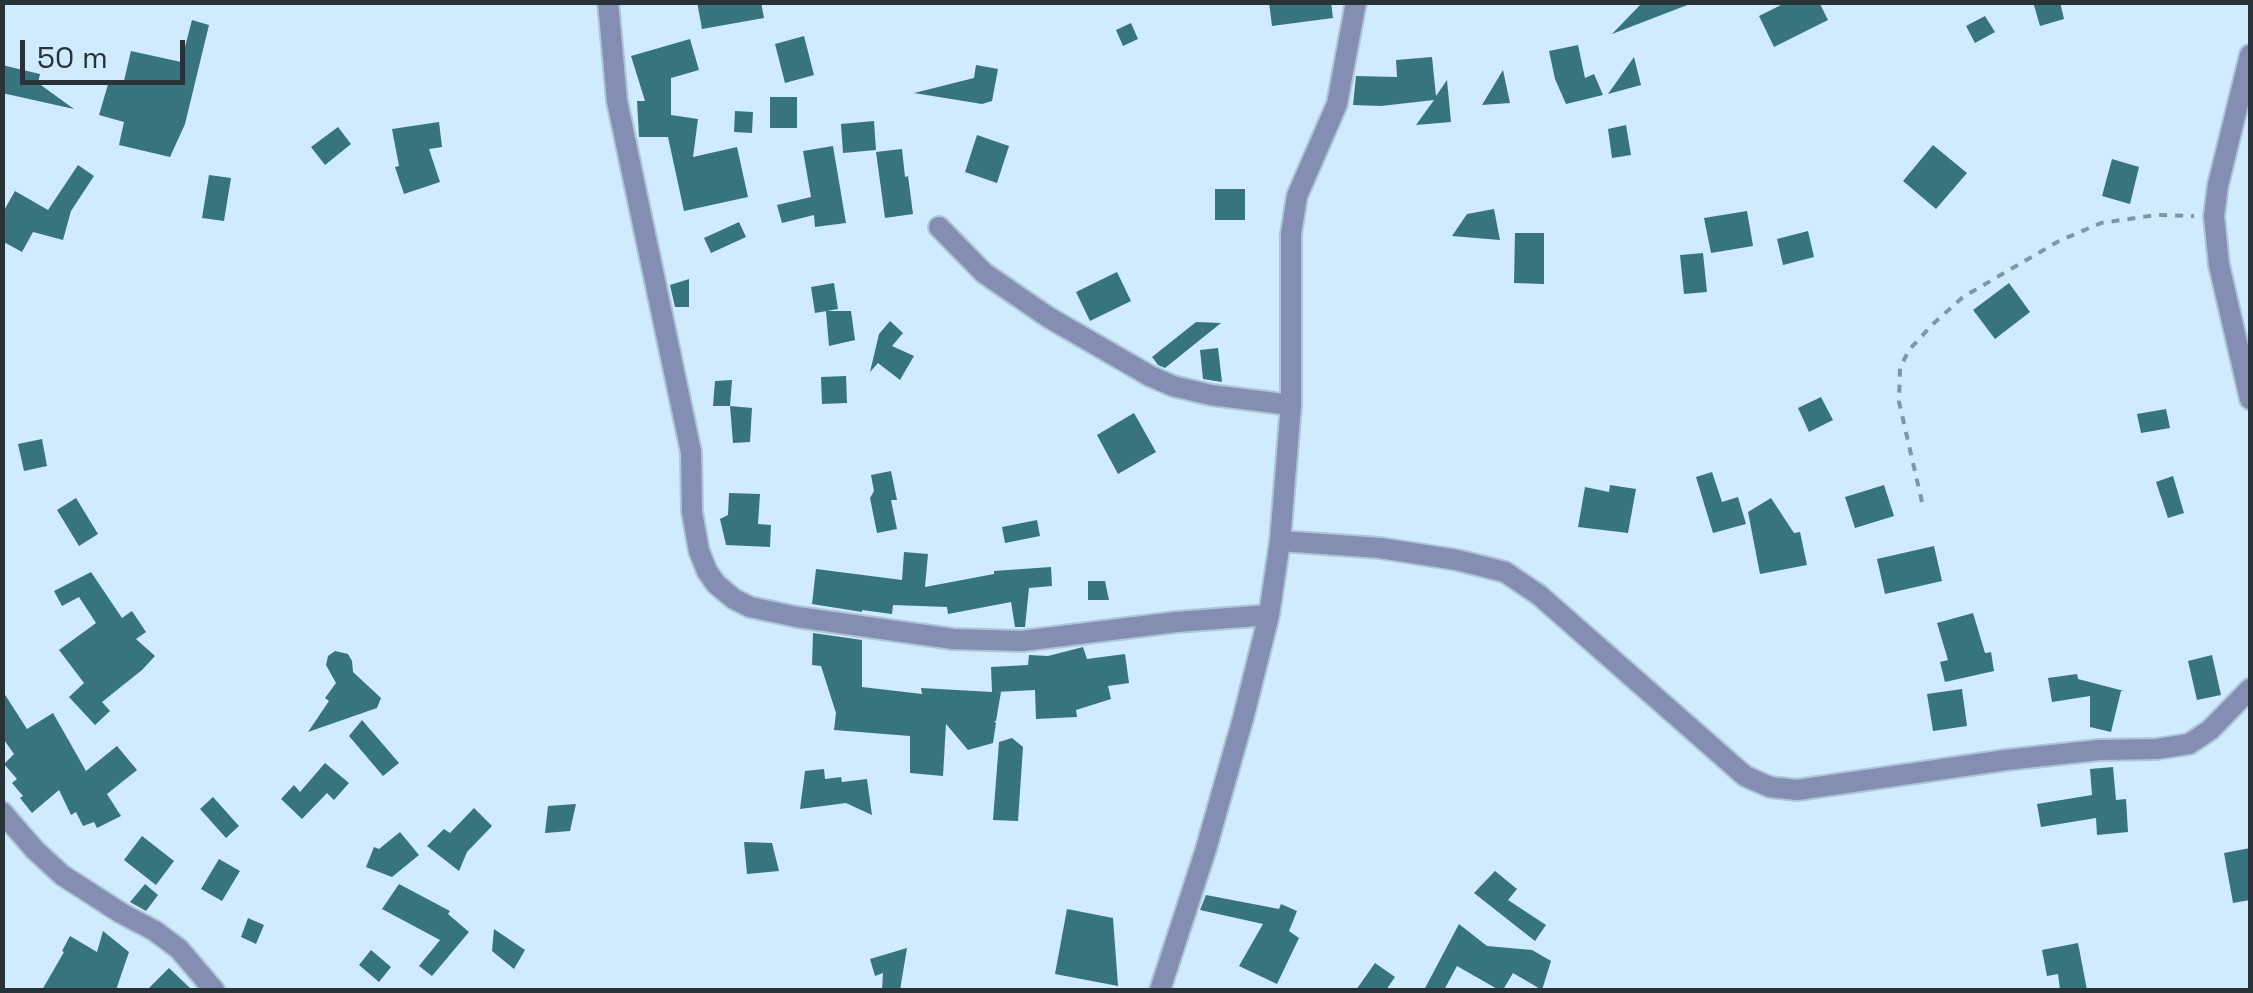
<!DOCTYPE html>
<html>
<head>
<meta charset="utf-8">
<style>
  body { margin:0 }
  #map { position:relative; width:2253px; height:993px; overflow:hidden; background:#d0ebfe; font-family:"Space Grotesk",sans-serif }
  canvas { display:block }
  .frame { position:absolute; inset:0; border:5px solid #273239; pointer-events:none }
  .scale { position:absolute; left:20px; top:40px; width:165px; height:45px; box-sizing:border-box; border:5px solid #273239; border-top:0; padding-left:12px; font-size:30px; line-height:35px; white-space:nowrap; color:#273239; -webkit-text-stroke:8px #d0ebfe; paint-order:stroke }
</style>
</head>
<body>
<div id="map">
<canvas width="2253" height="993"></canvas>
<div class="frame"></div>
<div class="scale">50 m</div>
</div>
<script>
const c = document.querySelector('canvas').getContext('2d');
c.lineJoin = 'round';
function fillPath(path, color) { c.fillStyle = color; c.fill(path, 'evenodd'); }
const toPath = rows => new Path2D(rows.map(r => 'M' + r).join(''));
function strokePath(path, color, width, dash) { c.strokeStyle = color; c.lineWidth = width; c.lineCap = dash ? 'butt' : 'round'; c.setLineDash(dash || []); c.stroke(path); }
const building = toPath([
  [697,2,761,2,764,18,702,29],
  [1269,2,1331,2,1333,18,1272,26],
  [1643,2,1690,2,1690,4,1612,34],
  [1787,2,1819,2,1828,20,1774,47,1759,16],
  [2033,2,2060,2,2064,19,2040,26],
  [1985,16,1995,32,1975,43,1966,26],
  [192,20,209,25,185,124,170,157,119,145,124,122,99,115,109,81,123,85,131,51,181,62],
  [1131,23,1138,39,1123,46,1116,30],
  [804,36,814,75,785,83,775,44],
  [690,39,699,70,671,78,671,115,698,119,693,157,737,147,748,197,684,211,668,137,639,137,637,101,645,101,631,56],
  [1578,45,1585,78,1594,74,1603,95,1566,104,1555,79,1549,51],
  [1432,57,1436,96,1447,80,1451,122,1416,125,1434,100,1381,106,1353,105,1356,76,1397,77,1396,60],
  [1634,57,1641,85,1608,94],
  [2,65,40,74,38,83,74,109,2,93],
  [976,65,998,69,992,101,982,104,914,93,974,78],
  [1503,70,1510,103,1482,105],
  [770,97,797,97,797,128,770,128],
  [735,111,753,112,752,133,734,132],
  [874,121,876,150,843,153,841,124],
  [439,122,442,147,429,149,440,182,404,194,395,167,399,166,392,129],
  [1626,125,1631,155,1612,158,1608,129],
  [338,127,351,144,325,165,311,147],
  [977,135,1009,146,997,183,965,172],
  [1933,145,1967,173,1936,209,1903,181],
  [833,146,846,223,815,227,814,215,782,223,777,205,811,197,803,151],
  [902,149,905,177,908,176,913,214,885,218,876,152],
  [2112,159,2139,167,2130,204,2102,196],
  [78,165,94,176,71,211,63,240,33,232,22,252,2,241,2,214,15,191,48,210],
  [209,175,231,178,224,221,202,218],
  [1215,189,1245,189,1245,220,1215,220],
  [1494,209,1500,240,1452,236,1467,214],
  [1747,211,1753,246,1711,253,1704,218],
  [739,222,746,237,711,253,704,238],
  [1808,231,1814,257,1783,265,1777,239],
  [1515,233,1544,233,1544,284,1514,283],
  [1703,253,1707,292,1684,294,1680,255],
  [1117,272,1131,301,1090,321,1076,292],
  [689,279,689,307,675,307,670,285],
  [834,283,838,309,815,313,811,287],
  [2009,283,2030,312,1995,339,1973,310],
  [826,311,851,311,855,340,829,346],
  [890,321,903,333,892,346,914,356,900,380,878,363,870,372,879,334],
  [1196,322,1221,323,1165,368,1158,365,1152,357],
  [1218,348,1222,382,1203,379,1200,350],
  [846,376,847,403,822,404,821,377],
  [732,380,730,406,713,406,715,381],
  [1821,397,1833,420,1809,432,1798,408],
  [730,406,752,408,750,442,733,443],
  [2166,409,2170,428,2141,433,2137,414],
  [1134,413,1156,452,1118,474,1097,435],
  [42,439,47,466,24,471,18,444],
  [891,471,897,500,891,500,897,529,877,533,870,498,874,491,871,475],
  [1712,472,1722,502,1738,497,1746,524,1713,533,1696,477],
  [2173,476,2184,513,2168,518,2156,482],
  [1610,485,1636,489,1628,533,1578,527,1585,487,1609,492],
  [1884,485,1894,516,1855,528,1845,497],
  [729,493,760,494,758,524,771,525,770,547,726,545,720,519,728,515],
  [76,498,98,534,79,546,57,510],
  [1771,498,1794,533,1800,532,1807,565,1760,574,1748,512],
  [1037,520,1040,536,1005,543,1002,527],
  [1934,546,1942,581,1885,594,1877,559],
  [904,552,928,554,925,587,994,574,994,571,1051,567,1052,586,1029,588,1025,627,1015,627,1011,602,948,614,947,607,893,605,892,614,862,610,862,612,812,604,816,569,902,580],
  [91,572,122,618,132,611,146,632,136,639,155,656,142,670,102,702,110,711,95,725,69,697,84,683,59,650,96,623,79,597,62,606,54,591],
  [1088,581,1105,581,1109,600,1088,600],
  [1973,613,1985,653,1991,652,1994,671,1945,682,1940,662,1948,660,1937,623],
  [813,633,862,640,862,687,922,694,921,688,992,692,991,667,1028,665,1029,655,1048,656,1083,647,1087,659,1125,654,1129,683,1108,686,1111,699,1076,710,1077,717,1036,719,1035,690,996,692,1001,692,996,721,994,721,996,723,993,743,968,750,946,724,943,776,910,773,910,736,834,730,836,713,821,666,812,665],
  [335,651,348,654,352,661,353,672,381,698,377,708,308,732,329,701,325,698,336,683,326,665,328,656],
  [2212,655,2221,695,2197,700,2188,661],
  [2077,674,2078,679,2124,691,2121,691,2111,732,2090,727,2090,696,2052,702,2048,678],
  [1962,689,1967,726,1933,731,1927,694],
  [2,690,27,729,53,713,86,771,117,746,137,770,107,794,121,816,97,828,94,822,83,826,76,812,71,815,59,790,32,813,20,798,23,796,12,783,17,779,4,764,14,754,2,737],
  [362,720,399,763,383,776,349,736],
  [1012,738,1023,747,1018,821,993,820,999,742],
  [325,763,349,783,334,800,327,793,302,819,281,799,294,785,300,792],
  [2113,767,2116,800,2126,799,2128,832,2097,835,2096,818,2041,827,2037,804,2092,795,2090,769],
  [824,769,825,779,841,777,842,782,867,779,872,815,846,803,800,809,805,771],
  [213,797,239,826,226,838,200,809],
  [576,804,570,831,545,833,548,806],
  [474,808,492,826,467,852,459,871,427,846,444,829,450,833],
  [400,832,419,855,392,877,366,867,374,847,379,849],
  [142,836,174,861,156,885,124,860],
  [744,842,772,843,779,871,747,874],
  [2250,848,2250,900,2233,903,2224,853],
  [219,859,240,871,222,901,201,889],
  [1495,871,1517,889,1508,900,1546,925,1535,941,1474,893],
  [145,884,158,895,146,911,130,902],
  [399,884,450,911,448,914,469,932,432,976,419,966,440,940,382,909],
  [1206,895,1279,909,1281,904,1297,911,1289,931,1299,938,1277,984,1239,966,1263,924,1200,910],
  [1067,909,1113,918,1118,986,1055,974],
  [248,918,264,925,256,944,241,937],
  [1459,924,1487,946,1532,950,1551,961,1542,990,1513,973,1503,990,1499,990,1457,966,1444,990,1424,990],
  [494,929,525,950,514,969,492,951],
  [103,931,129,952,116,990,42,990,64,952,62,951,70,936,97,952],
  [2078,943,2087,990,2060,990,2058,974,2047,976,2042,950],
  [907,948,900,990,882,990,883,973,875,976,870,959],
  [371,950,391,967,379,982,359,965],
  [1375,963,1395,977,1386,990,1356,990],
  [169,968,192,990,147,990]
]);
const path = toPath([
  [1922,502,1899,402,1900,368,1909,350,1933,324,1963,297,2059,241,2101,223,2156,215,2194,216]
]);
const minor = toPath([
  [608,2,617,101,691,452,692,512,699,551,707,571,716,584,734,599,750,607,797,617,953,639,1022,641,1176,622,1269,615],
  [2250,55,2218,185,2214,216,2219,265,2250,399],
  [939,227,984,273,1048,317,1150,376,1173,386,1211,395,1291,405],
  [1280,541,1380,548,1457,560,1505,572,1539,595,1745,776,1770,787,1797,790,2006,760,2099,750,2157,749,2189,744,2210,730,2250,689],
  [2,812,35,850,62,875,121,913,155,931,179,949,214,990],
  [1160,990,1206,849,1244,715,1269,615,1280,541,1291,405,1291,234,1297,196,1337,104,1356,2]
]);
fillPath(building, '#38747d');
strokePath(minor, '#aec6d7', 24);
strokePath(path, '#8195a2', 4, [8, 8]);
strokePath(minor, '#838eb2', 20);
</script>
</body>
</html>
